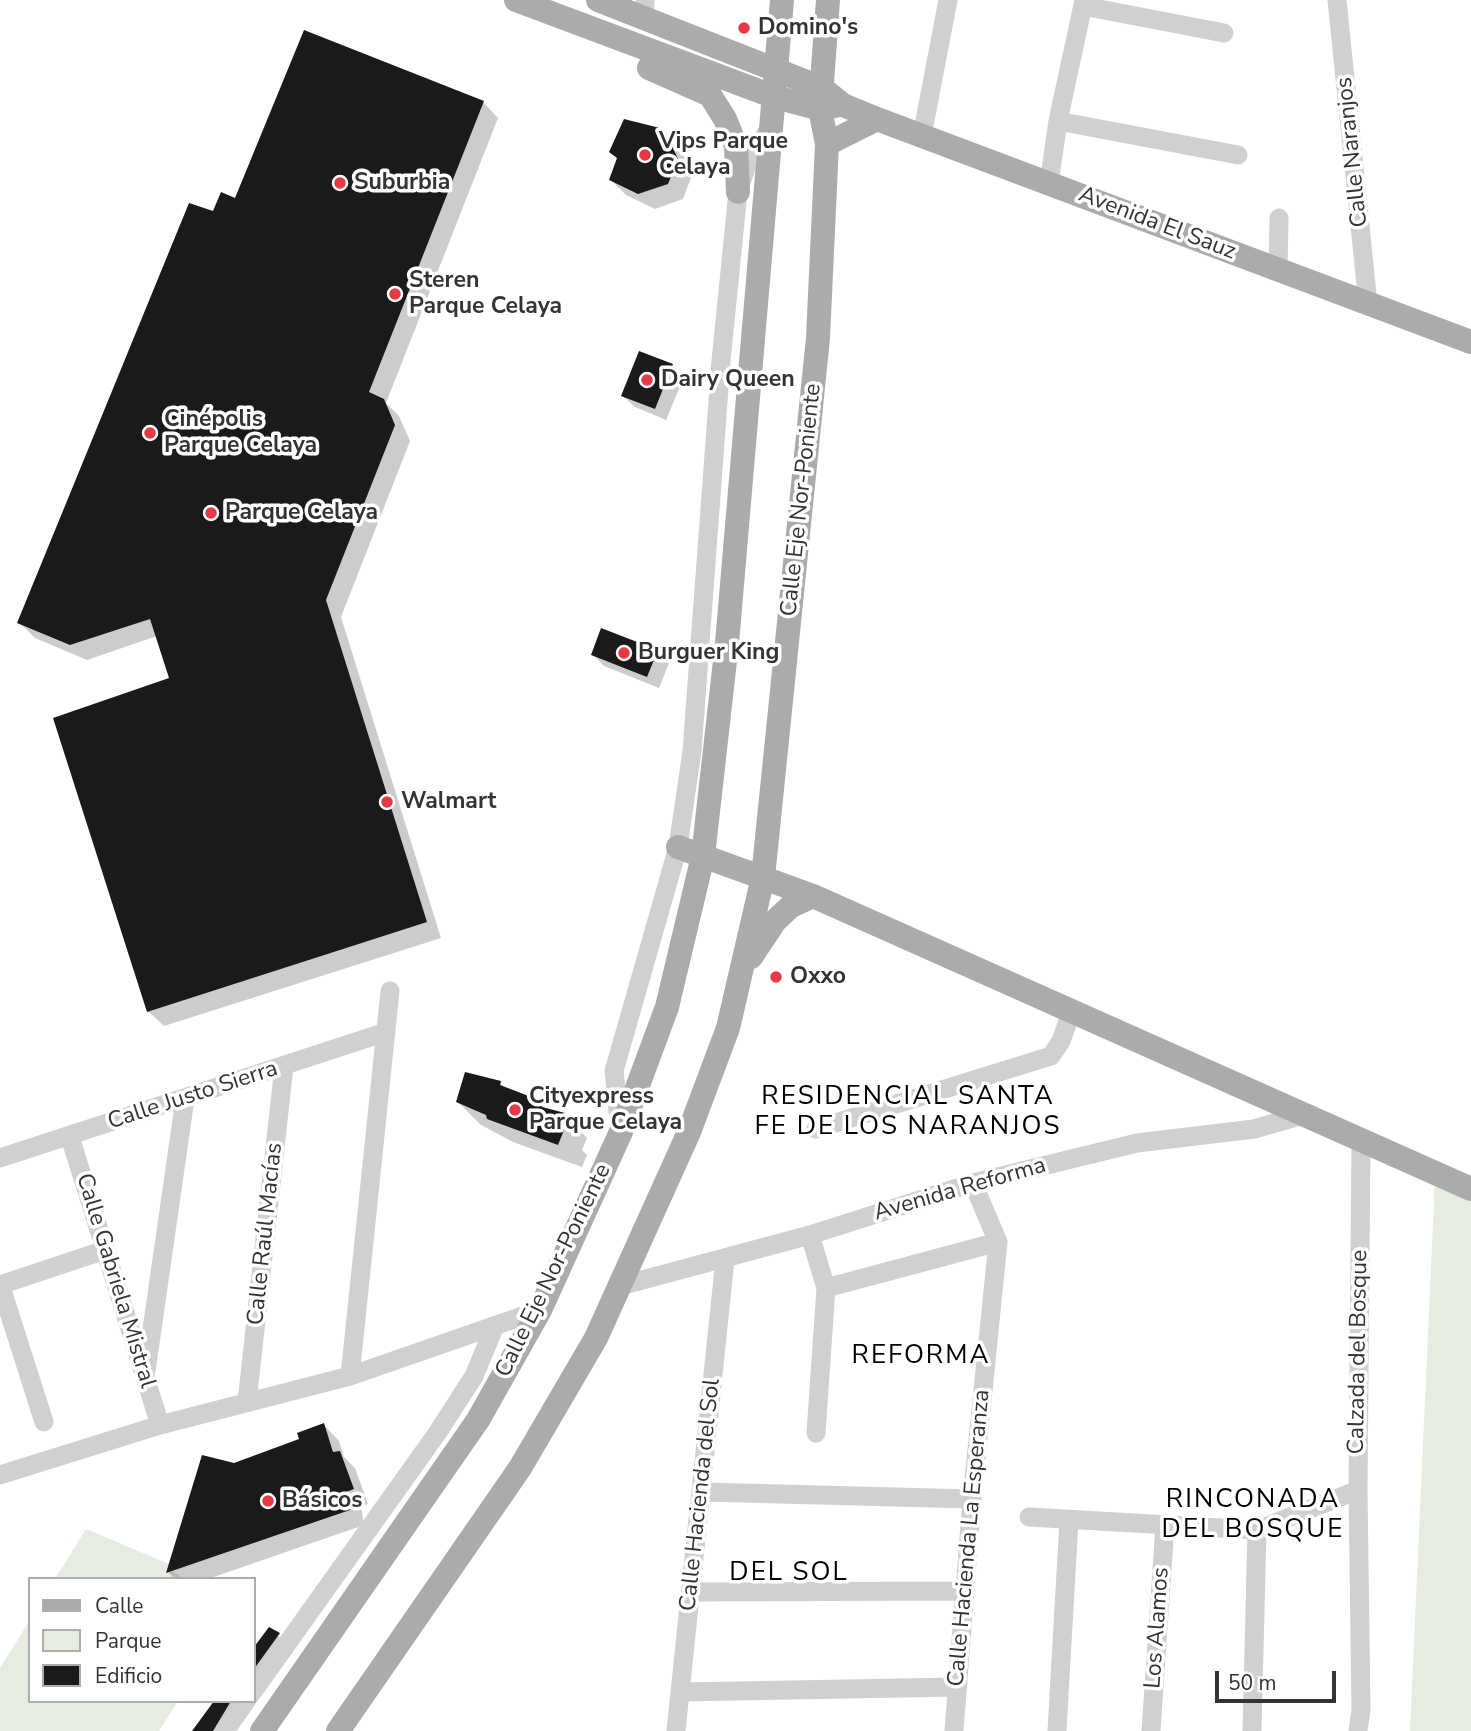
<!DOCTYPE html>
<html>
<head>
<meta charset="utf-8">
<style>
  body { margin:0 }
  #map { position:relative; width:1471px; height:1731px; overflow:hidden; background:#fff; font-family:"Nunito Sans",sans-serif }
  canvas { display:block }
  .legend { position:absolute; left:28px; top:1577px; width:228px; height:126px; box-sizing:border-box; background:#fff; border:2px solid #adadad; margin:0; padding:9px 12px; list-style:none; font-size:21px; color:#333 }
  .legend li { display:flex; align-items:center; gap:14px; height:35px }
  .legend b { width:35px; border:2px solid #adadad }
  .scale { position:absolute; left:1215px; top:1671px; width:121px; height:32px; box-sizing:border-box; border:4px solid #333; border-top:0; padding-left:9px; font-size:21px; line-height:24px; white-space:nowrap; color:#333; -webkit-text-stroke:5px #fff; paint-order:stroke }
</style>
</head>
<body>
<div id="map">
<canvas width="1471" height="1731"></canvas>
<ul class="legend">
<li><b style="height:9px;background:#ababab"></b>Calle</li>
<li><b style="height:19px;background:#e6ecdf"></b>Parque</li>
<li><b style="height:19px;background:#1a1a1a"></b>Edificio</li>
</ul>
<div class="scale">50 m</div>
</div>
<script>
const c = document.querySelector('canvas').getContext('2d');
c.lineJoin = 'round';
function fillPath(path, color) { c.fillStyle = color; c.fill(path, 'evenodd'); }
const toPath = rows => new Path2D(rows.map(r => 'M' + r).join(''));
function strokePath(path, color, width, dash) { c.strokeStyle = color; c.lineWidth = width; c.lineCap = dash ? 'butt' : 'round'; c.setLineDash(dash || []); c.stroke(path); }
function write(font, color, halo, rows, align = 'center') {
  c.font = font + ' "Nunito Sans",sans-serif'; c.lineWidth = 7; c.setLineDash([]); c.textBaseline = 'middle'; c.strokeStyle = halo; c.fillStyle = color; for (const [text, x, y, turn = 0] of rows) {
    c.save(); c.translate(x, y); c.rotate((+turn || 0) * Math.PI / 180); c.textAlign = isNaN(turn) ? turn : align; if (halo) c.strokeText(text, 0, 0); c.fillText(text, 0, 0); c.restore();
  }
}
const green = toPath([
  [1435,1179,1471,1195,1471,1731,1410,1731],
  [86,1529,169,1564,172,1571,185,1579,55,1579],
  [30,1620,30,1701,178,1701,159,1731,0,1731,0,1668]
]);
const shadow = toPath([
  [483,102,498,118,386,403,399,416,410,441,341,617,441,938,164,1026,148,1011,171,679,157,636,87,660,35,638,19,622,213,214,236,200],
  [664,130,679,146,692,175,683,199,655,209,626,195,611,180,618,159],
  [672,366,684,377,666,420,635,407,623,396],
  [657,651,669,663,659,688,604,666,593,655],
  [500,1083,507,1090,538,1102,546,1110,564,1115,587,1138,582,1150,587,1155,582,1167,513,1142,481,1125,458,1102],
  [324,1425,339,1441,344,1457,355,1468,368,1504,361,1507,364,1525,208,1579,175,1579,168,1572,203,1457,234,1465,301,1440],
  [269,1629,294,1650,236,1731,195,1731,216,1701,254,1701,254,1650]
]);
const building = toPath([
  [304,30,484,101,369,392,384,399,395,425,326,600,427,922,147,1012,53,718,169,678,150,619,70,645,17,623,189,203,213,211,221,192,235,198],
  [624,119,664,129,678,159,668,184,638,194,609,180,617,158,609,152],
  [639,351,673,364,655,409,621,396],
  [601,628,658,650,647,677,591,655],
  [465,1072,501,1081,500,1085,539,1100,542,1107,565,1113,559,1126,564,1130,558,1145,487,1119,486,1115,456,1102],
  [324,1423,333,1452,340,1451,354,1489,346,1492,350,1510,166,1573,202,1455,234,1463,299,1439,297,1433],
  [269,1627,280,1633,254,1669,254,1647],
  [214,1701,231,1701,213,1731,192,1731]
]);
const minor = toPath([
  [1337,0,1368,304],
  [1083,6,1224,33],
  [644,18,645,0],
  [1058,121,1238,155],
  [922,136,948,0],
  [1049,183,1058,121,1084,0],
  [1278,270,1279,218],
  [816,1129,1051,1056,1061,1041,1072,1010],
  [620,1131,614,1071,678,847,692,751,721,361,738,192,747,165,770,127],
  [70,1137,160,1425],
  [0,1158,386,1032],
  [810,1235,826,1288,816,1433],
  [0,1284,44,1422],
  [0,1285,105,1250],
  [620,1286,810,1235,973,1183,1137,1143,1254,1129,1303,1115],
  [826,1288,998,1242],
  [146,1371,185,1099],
  [350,1376,390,991],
  [247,1402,284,1066],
  [0,1475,160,1425,350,1376,540,1310],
  [703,1492,972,1499],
  [1029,1517,1257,1530,1358,1490],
  [691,1592,964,1591],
  [254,1690,438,1432,474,1376,494,1328],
  [680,1692,957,1687],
  [225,1731,246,1701],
  [676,1731,725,1259],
  [954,1731,972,1499,998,1242,973,1183],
  [1057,1731,1069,1520],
  [1151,1731,1165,1525],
  [1252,1731,1257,1530],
  [1358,1731,1361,1710,1358,1490,1361,1142]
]);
const major = toPath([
  [516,0,775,97,820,109,835,106],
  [598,0,822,88,843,105,877,119,1471,342],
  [649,68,710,95,725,119,736,146,738,192],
  [827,144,877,119],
  [678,847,813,896,1471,1189],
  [751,957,775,921,791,906,813,896],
  [262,1731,478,1420,540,1310,620,1134,667,1007,703,856,727,643,782,0],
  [338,1731,520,1468,596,1338,689,1132,728,1028,763,877,818,338,827,144,820,109,828,0]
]);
const markers = [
  [744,28,7,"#e63946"],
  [645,155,7,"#e63946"],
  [340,183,7,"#e63946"],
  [395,294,7,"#e63946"],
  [647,380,7,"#e63946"],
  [150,433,7,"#e63946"],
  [211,513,7,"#e63946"],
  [624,653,7,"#e63946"],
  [387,802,7,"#e63946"],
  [776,977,7,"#e63946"],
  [515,1110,7,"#e63946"],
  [268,1501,7,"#e63946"]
];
const poiNames = [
  ["Domino's",758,28],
  ["Vips Parque",659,142],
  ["Celaya",659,168],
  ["Suburbia",354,183],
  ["Steren",409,281],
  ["Parque Celaya",409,307],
  ["Dairy Queen",661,380],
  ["Cinépolis",164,420],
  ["Parque Celaya",164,446],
  ["Parque Celaya",225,513],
  ["Burguer King",638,653],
  ["Walmart",401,802],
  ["Oxxo",790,977],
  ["Cityexpress",529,1097],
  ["Parque Celaya",529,1123],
  ["Básicos",282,1501]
];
const streetNames = [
  ["Calle Naranjos",1353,152,-96],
  ["Avenida El Sauz",1157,224,21],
  ["Calle Eje Nor-Poniente",802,500,-84],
  ["Calle Justo Sierra",193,1096,-18],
  ["Avenida Reforma",960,1190,-16],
  ["Calle Raúl Macías",266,1234,-84],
  ["Calle Eje Nor-Poniente",554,1271,-64],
  ["Calle Gabriela Mistral",115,1281,73],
  ["Calzada del Bosque",1359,1352,-89],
  ["Calle Hacienda del Sol",701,1495,-84],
  ["Calle Hacienda La Esperanza",970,1538,-85],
  ["Los Alamos",1158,1628,-86]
];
const quarterNames = [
  ["RESIDENCIAL SANTA",908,1098],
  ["FE DE LOS NARANJOS",908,1128],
  ["REFORMA",921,1357],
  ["RINCONADA",1253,1501],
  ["DEL BOSQUE",1253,1531],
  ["DEL SOL",789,1574]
];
fillPath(green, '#e6ecdf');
fillPath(shadow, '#0003');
fillPath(building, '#1a1a1a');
strokePath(minor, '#d0d0d0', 19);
strokePath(major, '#ababab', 24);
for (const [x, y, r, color] of markers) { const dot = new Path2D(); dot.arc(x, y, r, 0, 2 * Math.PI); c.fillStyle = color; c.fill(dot); strokePath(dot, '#fff', 2.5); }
write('bold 23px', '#333', '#fff', poiNames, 'left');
write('23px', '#333', '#fff', streetNames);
c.letterSpacing = '2px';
write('26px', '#000', '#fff', quarterNames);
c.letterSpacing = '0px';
</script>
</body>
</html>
